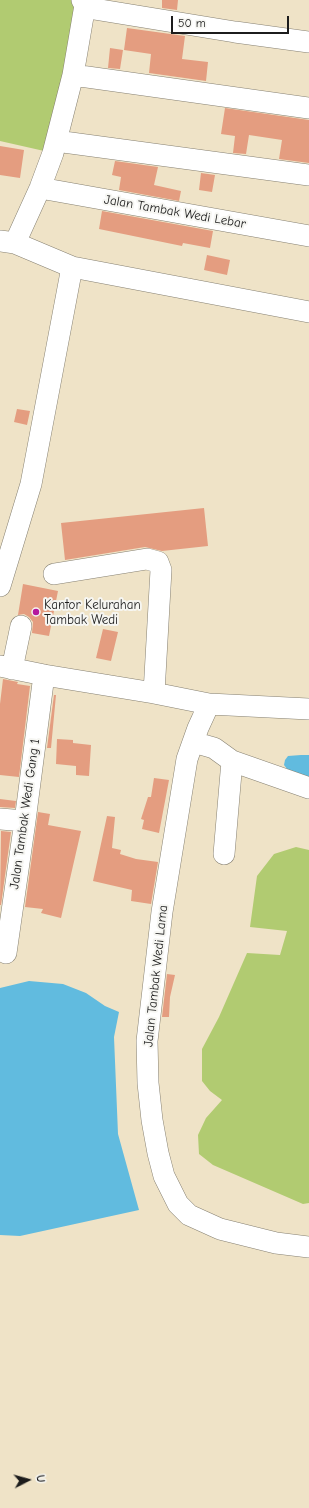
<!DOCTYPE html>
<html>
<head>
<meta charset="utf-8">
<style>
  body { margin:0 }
  #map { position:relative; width:309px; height:1508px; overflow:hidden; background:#efe3c7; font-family:"Comic Neue",sans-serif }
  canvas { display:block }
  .north { position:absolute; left:8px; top:1460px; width:40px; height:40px; -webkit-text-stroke:3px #f6f6f2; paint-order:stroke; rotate:84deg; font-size:11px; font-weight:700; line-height:16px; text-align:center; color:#1c1c1c }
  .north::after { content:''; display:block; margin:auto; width:14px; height:18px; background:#1c1c1c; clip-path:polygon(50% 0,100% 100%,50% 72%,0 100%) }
  .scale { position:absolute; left:171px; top:16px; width:118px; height:18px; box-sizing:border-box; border:2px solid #1c1c1c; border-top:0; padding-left:5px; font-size:12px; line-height:14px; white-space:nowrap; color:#1c1c1c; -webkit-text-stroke:3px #f6f6f2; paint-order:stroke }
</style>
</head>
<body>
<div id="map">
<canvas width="309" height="1508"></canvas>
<div class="north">U</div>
<div class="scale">50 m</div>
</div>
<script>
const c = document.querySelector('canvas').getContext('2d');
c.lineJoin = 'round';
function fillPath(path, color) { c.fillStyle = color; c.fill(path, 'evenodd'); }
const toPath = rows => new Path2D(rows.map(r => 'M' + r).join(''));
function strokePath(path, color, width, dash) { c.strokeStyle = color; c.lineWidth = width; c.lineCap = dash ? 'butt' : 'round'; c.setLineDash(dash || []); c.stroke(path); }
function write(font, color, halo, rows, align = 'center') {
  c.font = font + ' "Comic Neue",sans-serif'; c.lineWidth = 4; c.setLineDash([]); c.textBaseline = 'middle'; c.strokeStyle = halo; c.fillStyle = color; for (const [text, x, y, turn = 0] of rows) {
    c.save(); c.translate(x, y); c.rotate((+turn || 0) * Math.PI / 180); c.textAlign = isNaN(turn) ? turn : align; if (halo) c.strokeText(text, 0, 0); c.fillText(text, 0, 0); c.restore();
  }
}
const green = toPath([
  [0,0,82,0,53,153,0,141],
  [296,847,309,850,309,1203,303,1204,213,1165,199,1154,198,1135,206,1118,222,1100,210,1091,202,1081,202,1049,219,1017,247,953,280,955,287,931,250,927,257,876,274,854]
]);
const water = toPath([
  [301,755,309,755,309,780,287,769,284,765,285,760,288,756],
  [29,981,63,984,86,993,105,1006,119,1012,114,1037,118,1134,139,1210,20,1236,0,1235,0,988]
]);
const building = toPath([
  [162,0,178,0,177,10,162,8],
  [127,28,185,36,182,59,208,62,206,81,149,73,151,54,124,50],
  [110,48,123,50,120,69,108,68],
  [225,108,309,120,309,163,279,159,282,140,249,135,246,154,233,153,235,136,221,134],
  [0,146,24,150,20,178,0,175],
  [115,161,158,167,154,185,181,191,179,201,119,190,121,177,112,175],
  [201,173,215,175,212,192,199,190],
  [102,211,213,231,210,248,183,243,182,246,99,229],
  [207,255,230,260,227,275,204,270],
  [17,409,30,411,27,425,14,422],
  [204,508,208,546,162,551,145,547,65,560,61,523],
  [23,584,58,591,49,636,32,633,33,622,29,617,24,614,18,615],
  [103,629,118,632,111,661,96,658],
  [3,679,18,682,17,684,30,686,19,777,0,775,0,704],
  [54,695,56,695,51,748,47,748],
  [57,739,73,740,73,743,91,745,89,776,76,775,76,766,56,764],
  [154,778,169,780,159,833,142,829,144,820,141,819,148,797,151,797],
  [0,799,16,801,15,808,0,807],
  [38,812,50,814,48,825,81,831,61,918,41,913,43,909,25,907],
  [107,816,115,817,112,848,121,850,120,854,136,859,158,862,151,904,131,901,132,890,93,881],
  [1,831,11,832,1,905,0,905],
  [167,974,175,975,170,997,169,1017,162,1017]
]);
const minor = toPath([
  [85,5,94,9,235,32,309,42],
  [73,75,309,108],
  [56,141,309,175],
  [40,188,309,236],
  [0,241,15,243,40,188,53,153,73,75,85,5,82,0],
  [15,243,72,267,309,312],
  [54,574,147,559,158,562,161,570,154,693],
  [0,586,31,484,72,267],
  [0,666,44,675,154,693,209,704,309,709],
  [12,669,21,626],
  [209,704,198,728,187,759,162,912,147,1041,148,1083,152,1120,158,1153,164,1176,178,1204,189,1215,220,1229,276,1243,309,1247],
  [193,742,214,748,232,761,309,788],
  [0,819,25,821],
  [224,854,232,761],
  [6,953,25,821,44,675]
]);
const markers = [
  [36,612,4,"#b5179e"]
];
const streetNames = [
  ["Jalan Tambak Wedi Lebar",175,212,10],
  ["Jalan Tambak Wedi Gang 1",25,814,-82],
  ["Jalan Tambak Wedi Lama",156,976,-84]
];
const poiNames = [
  ["Kantor Kelurahan",44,605],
  ["Tambak Wedi",44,620]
];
fillPath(green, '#b1cb71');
fillPath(water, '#61bbdf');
fillPath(building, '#e49d80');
strokePath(minor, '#868072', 22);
strokePath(minor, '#fff', 21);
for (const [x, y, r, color] of markers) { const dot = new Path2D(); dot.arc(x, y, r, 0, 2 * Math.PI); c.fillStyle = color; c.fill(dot); strokePath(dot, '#f6f6f2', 1.5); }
write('13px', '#1c1c1c', '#f6f6f2', streetNames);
write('13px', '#1c1c1c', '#f6f6f2', poiNames, 'left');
</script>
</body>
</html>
